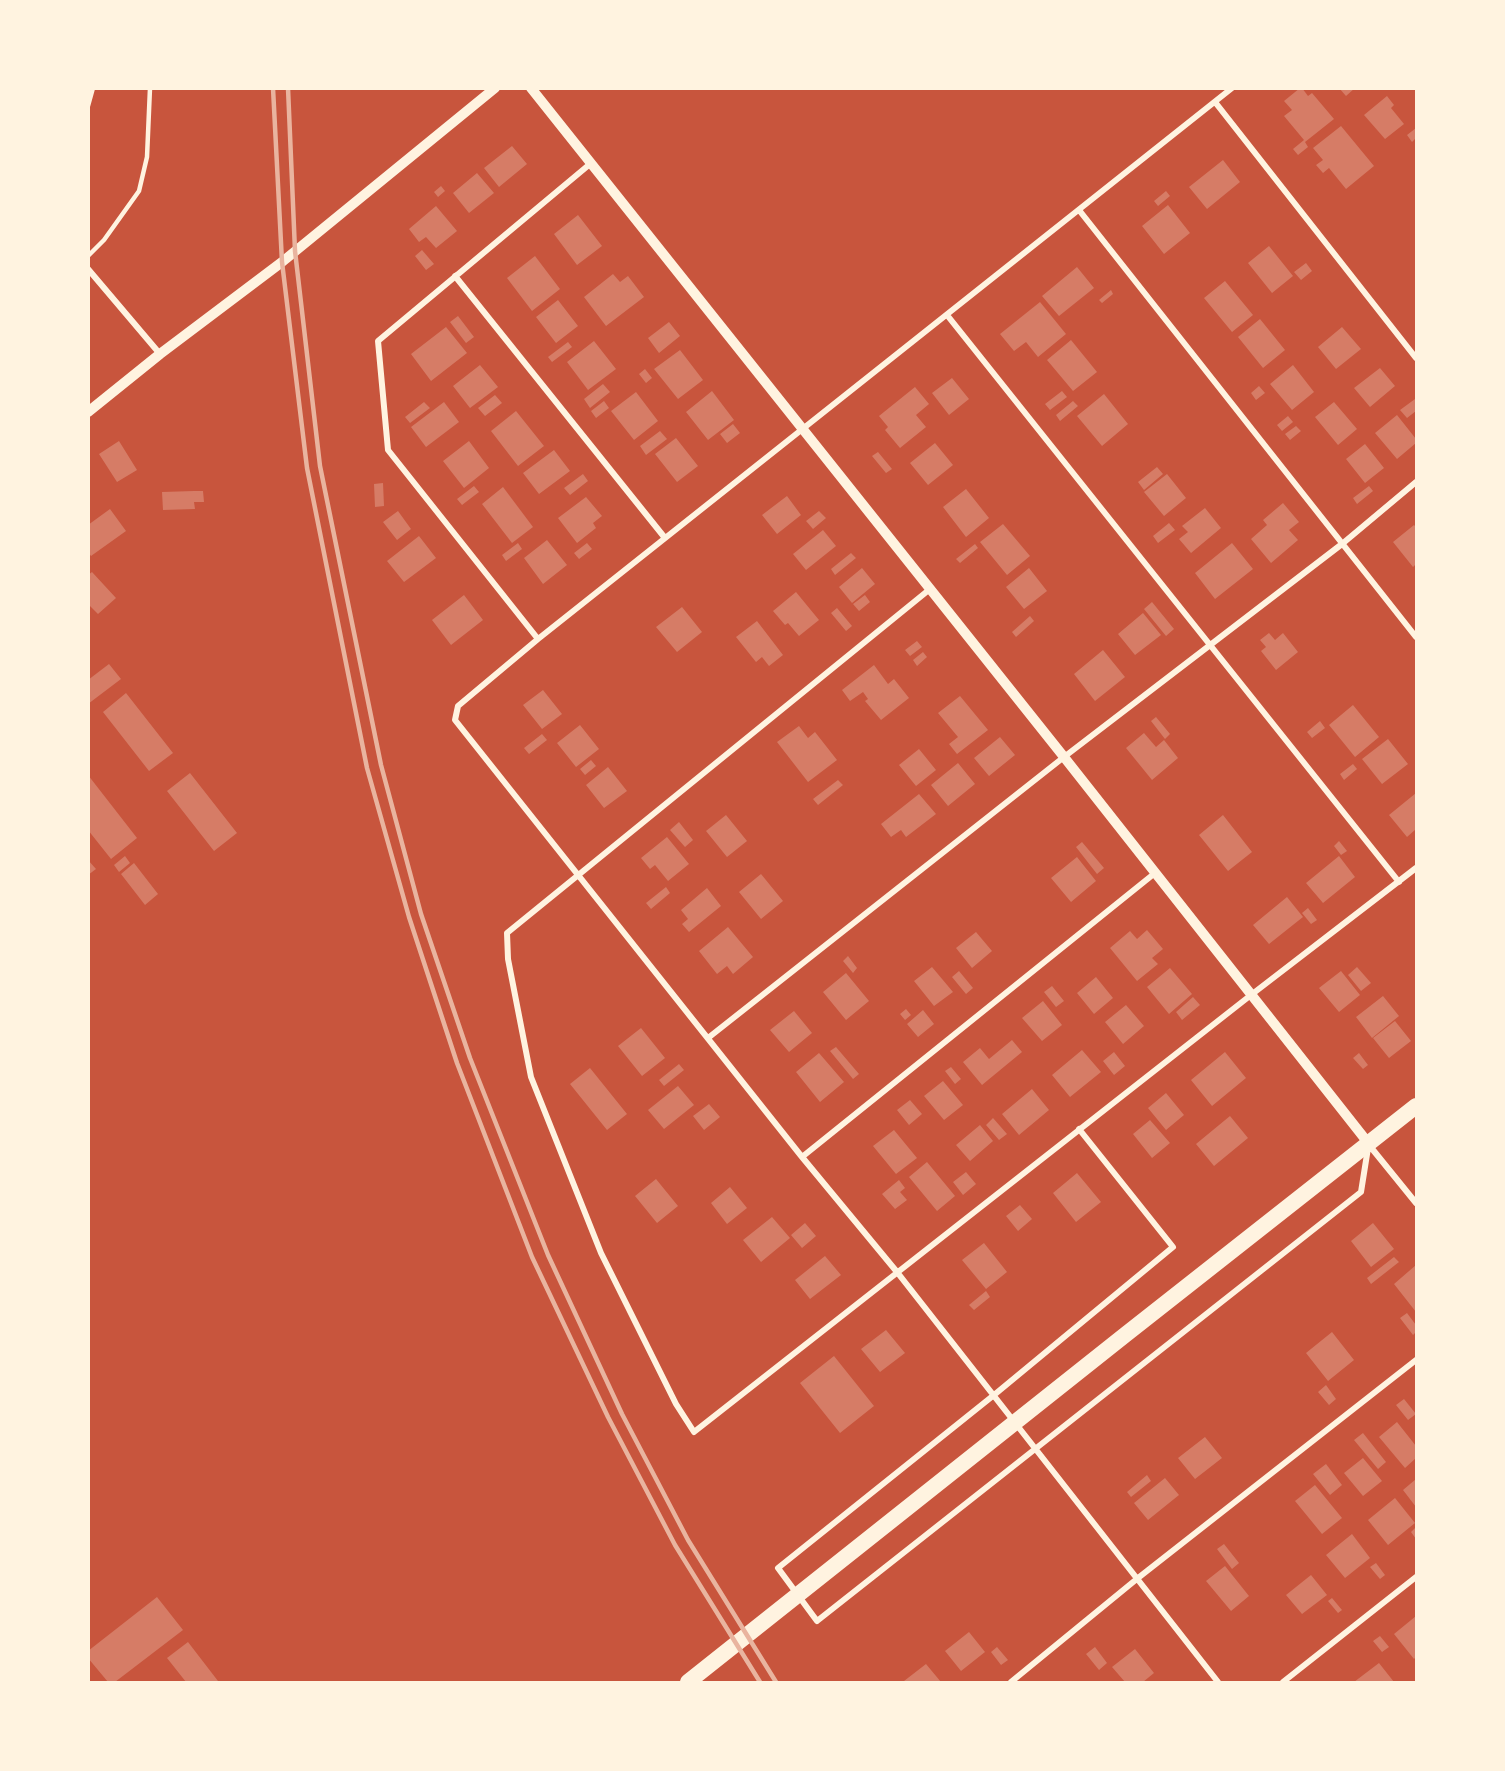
<!DOCTYPE html>
<html>
<head>
<meta charset="utf-8">
<style>
  body { margin:0 }
  #map { position:relative; width:1505px; height:1771px; overflow:hidden; background:#c8553d; font-family:"PT Serif",serif }
  canvas { display:block }
  .frame { position:absolute; inset:0; border:90px solid #fff3e0; pointer-events:none }
</style>
</head>
<body>
<div id="map">
<canvas width="1505" height="1771"></canvas>
<div class="frame"></div>
</div>
<script>
const c = document.querySelector('canvas').getContext('2d');
c.lineJoin = 'round';
function fillPath(path, color) { c.fillStyle = color; c.fill(path, 'evenodd'); }
const toPath = rows => new Path2D(rows.map(r => 'M' + r).join(''));
function strokePath(path, color, width, dash) { c.strokeStyle = color; c.lineWidth = width; c.lineCap = dash ? 'butt' : 'round'; c.setLineDash(dash || []); c.stroke(path); }
const building = toPath([
  [1300,88,1302,88,1308,96,1312,93,1334,119,1305,142,1308,147,1298,155,1293,149,1304,140,1284,116,1292,110,1284,101],
  [1339,88,1355,88,1346,96],
  [1387,96,1394,105,1391,108,1404,124,1385,139,1364,115],
  [1341,126,1374,166,1346,189,1329,168,1323,173,1316,165,1323,160,1313,148],
  [1416,128,1416,138,1412,142,1407,135],
  [512,146,527,164,499,187,484,168],
  [1223,160,1240,182,1207,209,1189,187],
  [477,173,494,193,469,213,453,193],
  [441,186,445,191,438,197,434,192],
  [1166,191,1170,196,1158,206,1154,201],
  [1168,205,1190,233,1164,254,1142,226],
  [436,206,457,231,436,248,426,237,419,242,409,229],
  [578,215,602,246,577,265,554,234],
  [1269,246,1293,276,1272,293,1248,263],
  [422,250,434,264,426,270,415,256],
  [535,256,560,289,532,311,507,278],
  [1306,263,1312,271,1301,280,1294,272],
  [1077,267,1094,288,1059,316,1042,296],
  [613,274,620,282,628,276,644,297,606,326,584,297],
  [1225,281,1253,315,1232,332,1204,298],
  [1111,290,1113,294,1102,303,1099,300],
  [558,300,578,326,556,343,536,317],
  [1040,302,1066,334,1038,357,1026,342,1014,351,1000,334],
  [458,316,474,337,466,343,450,322],
  [1260,319,1285,350,1263,368,1238,337],
  [669,322,680,336,659,353,648,338],
  [446,327,467,353,431,381,411,354],
  [1342,327,1361,349,1336,369,1318,347],
  [1071,340,1097,372,1073,391,1047,360],
  [594,341,616,369,588,390,567,362],
  [568,342,572,347,552,362,548,357],
  [680,350,703,380,678,399,654,369],
  [480,365,498,387,470,408,453,386],
  [1293,365,1314,392,1292,410,1270,384],
  [1380,368,1395,386,1370,407,1354,388],
  [645,369,652,378,646,383,639,374],
  [952,378,969,399,949,415,932,393],
  [603,384,610,392,590,408,584,399],
  [1259,386,1265,393,1256,400,1251,393],
  [915,387,929,404,916,415,926,427,900,448,885,430,888,427,879,416],
  [712,391,734,420,708,440,686,412],
  [1062,391,1067,397,1050,410,1045,404],
  [636,392,658,421,634,440,611,411],
  [1104,394,1128,424,1102,446,1077,416],
  [495,395,502,403,485,416,478,408],
  [1415,399,1416,401,1416,411,1407,418,1400,410],
  [604,401,609,408,596,418,591,411],
  [1073,401,1078,406,1060,421,1056,415],
  [424,402,430,408,410,423,405,417],
  [444,402,459,422,426,447,411,427],
  [1334,402,1357,429,1338,445,1315,417],
  [516,411,544,446,518,466,491,431],
  [1397,415,1416,439,1416,443,1397,459,1375,433],
  [1288,416,1293,422,1282,431,1277,425],
  [733,424,740,433,727,443,720,434],
  [1296,426,1301,431,1290,440,1285,434],
  [660,431,667,439,646,455,640,446],
  [676,438,698,466,677,482,655,454],
  [119,441,137,470,117,482,99,454],
  [469,441,489,468,464,488,443,461],
  [935,443,953,465,928,485,910,463],
  [1365,444,1384,468,1365,483,1346,459],
  [554,450,570,471,539,494,523,473],
  [878,452,892,469,886,473,872,456],
  [1157,467,1163,474,1144,490,1138,482],
  [583,474,588,481,570,495,564,488],
  [1167,474,1186,498,1164,516,1144,492],
  [383,483,384,506,375,507,374,484],
  [474,486,479,492,462,505,457,499],
  [1369,486,1373,491,1357,504,1353,498],
  [503,487,533,527,512,543,482,504],
  [966,489,989,518,966,537,943,507],
  [194,491,203,491,204,502,194,502,195,509,163,510,162,492],
  [787,496,801,515,777,534,762,515],
  [586,497,602,516,593,523,596,528,577,543,558,518],
  [1283,503,1299,522,1289,530,1298,540,1271,563,1251,539,1267,525,1263,520],
  [1205,508,1221,528,1191,553,1179,539,1188,532,1182,526],
  [110,509,126,531,91,556,88,552,88,525],
  [398,511,411,529,397,540,383,522],
  [819,511,826,518,813,529,806,521],
  [1169,523,1175,530,1158,543,1153,536],
  [1003,524,1030,556,1007,575,980,542],
  [1414,525,1416,527,1416,564,1413,567,1393,542],
  [823,530,836,546,806,570,793,554],
  [419,536,436,558,404,582,387,561],
  [547,540,567,565,543,584,524,558],
  [518,543,522,549,506,561,502,555],
  [587,543,592,549,579,559,574,553],
  [1232,543,1253,569,1215,599,1195,573],
  [975,544,978,548,960,563,956,559],
  [851,553,856,558,835,575,831,569],
  [862,568,875,584,852,603,839,587],
  [1029,568,1047,591,1024,609,1006,587],
  [92,572,116,598,98,614,88,604,88,575],
  [796,592,819,620,799,636,788,623,785,625,773,611],
  [464,595,483,620,451,645,432,620],
  [865,595,870,602,859,611,853,604],
  [1152,602,1174,629,1166,636,1144,609],
  [682,607,702,632,677,652,656,627],
  [837,608,852,626,846,631,831,613],
  [1143,613,1161,635,1135,655,1118,634],
  [1030,616,1034,621,1016,637,1012,632],
  [757,621,783,655,769,666,762,657,756,662,736,637],
  [1269,633,1275,640,1283,633,1298,652,1276,670,1261,651,1266,647,1260,640],
  [917,641,922,647,910,656,905,650],
  [1103,650,1125,677,1095,701,1074,674],
  [923,652,927,657,917,666,913,660],
  [109,664,121,679,88,704,88,680],
  [874,665,888,684,894,679,909,698,881,720,865,701,868,699,863,692,850,701,842,690],
  [543,690,562,714,542,729,523,705],
  [126,693,173,753,149,771,103,712],
  [960,696,988,730,957,754,949,744,958,737,938,713],
  [1353,705,1379,737,1355,757,1329,725],
  [1156,717,1170,734,1165,739,1151,721],
  [1320,721,1325,728,1312,738,1307,732],
  [580,725,599,749,576,767,557,743],
  [799,726,808,738,815,732,837,760,808,782,777,742],
  [1144,733,1156,747,1164,740,1178,758,1152,780,1126,748],
  [542,734,547,740,529,754,524,748],
  [1000,737,1015,755,989,776,974,758],
  [1388,739,1408,764,1382,784,1362,759],
  [919,749,936,770,916,786,899,765],
  [591,760,596,766,585,775,580,769],
  [958,763,975,784,948,806,931,785],
  [1353,764,1357,769,1344,780,1340,774],
  [608,767,627,791,604,808,586,785],
  [190,773,237,833,214,851,167,791],
  [88,775,137,838,111,859,88,830],
  [838,780,843,785,818,805,813,799],
  [1416,793,1416,829,1407,837,1389,815],
  [919,794,936,814,906,837,901,830,891,837,881,824],
  [726,815,747,841,727,857,706,831],
  [1223,815,1252,852,1228,871,1199,835],
  [679,822,693,840,685,847,670,830],
  [667,837,689,864,668,881,655,865,650,869,641,858],
  [1339,841,1347,851,1341,855,1334,846],
  [1082,842,1104,868,1097,874,1076,847],
  [125,856,130,863,119,872,114,865],
  [1339,856,1355,877,1323,903,1306,883],
  [1077,857,1096,881,1071,902,1051,878],
  [88,860,96,869,88,875],
  [134,863,158,894,145,905,121,874],
  [761,874,783,901,761,919,739,892],
  [666,887,670,893,651,909,646,903],
  [707,888,721,906,689,932,682,924,688,919,681,910],
  [1287,897,1303,917,1269,944,1253,925],
  [1308,908,1317,920,1311,924,1302,913],
  [728,927,753,957,733,974,727,966,717,974,699,951],
  [1147,930,1163,949,1152,958,1158,964,1137,981,1110,948,1130,931,1137,939],
  [976,932,992,951,972,968,956,948],
  [848,956,857,968,853,973,843,961],
  [932,967,953,992,934,1006,914,981],
  [1357,967,1371,983,1361,991,1348,975],
  [1170,968,1192,994,1169,1014,1147,987],
  [959,971,973,988,966,994,952,977],
  [1341,971,1360,995,1339,1012,1319,988],
  [846,973,869,1001,846,1020,823,992],
  [1096,977,1113,998,1094,1014,1077,993],
  [1052,986,1064,1001,1056,1007,1044,992],
  [1383,996,1399,1016,1372,1038,1356,1017],
  [1193,997,1200,1005,1182,1020,1176,1012],
  [1043,1001,1062,1025,1042,1041,1022,1018],
  [1126,1005,1144,1026,1123,1044,1105,1022],
  [906,1009,911,1015,905,1020,900,1014],
  [923,1010,934,1024,918,1037,907,1024],
  [794,1011,812,1033,789,1052,770,1030],
  [1395,1021,1411,1041,1389,1058,1373,1038],
  [641,1028,665,1058,642,1076,618,1046],
  [1012,1040,1022,1052,982,1085,963,1062,980,1048,989,1059],
  [836,1047,859,1074,853,1079,830,1051],
  [1082,1050,1101,1072,1070,1097,1052,1075],
  [1114,1052,1125,1066,1114,1075,1103,1061],
  [1225,1052,1246,1078,1212,1106,1191,1080],
  [819,1053,844,1082,820,1102,796,1072],
  [1359,1053,1368,1065,1363,1069,1353,1058],
  [679,1064,684,1070,664,1086,659,1080],
  [951,1067,961,1079,955,1084,945,1071],
  [590,1068,627,1114,607,1130,570,1084],
  [943,1081,963,1105,944,1120,924,1096],
  [678,1086,694,1105,664,1129,648,1110],
  [1032,1089,1049,1110,1019,1135,1002,1114],
  [1166,1093,1184,1115,1166,1130,1148,1108],
  [910,1100,922,1114,909,1125,897,1110],
  [709,1104,720,1117,704,1130,693,1116],
  [1230,1116,1248,1138,1214,1166,1196,1144],
  [993,1118,1007,1134,999,1140,986,1125],
  [1150,1120,1170,1143,1152,1158,1133,1134],
  [980,1125,993,1141,970,1161,956,1145],
  [894,1130,917,1158,896,1174,873,1146],
  [927,1162,955,1196,937,1211,909,1177],
  [966,1172,976,1184,963,1195,953,1182],
  [1077,1173,1101,1202,1076,1222,1053,1193],
  [656,1179,678,1206,657,1223,635,1196],
  [899,1180,905,1188,900,1192,907,1200,895,1209,882,1194],
  [730,1187,747,1208,727,1224,711,1203],
  [1020,1205,1032,1219,1018,1231,1006,1216],
  [772,1217,790,1238,761,1262,743,1240],
  [805,1223,816,1236,802,1248,791,1235],
  [1373,1223,1394,1249,1371,1267,1351,1241],
  [984,1243,1007,1272,986,1289,962,1260],
  [825,1256,841,1275,810,1299,795,1280],
  [1394,1257,1399,1262,1371,1284,1367,1278],
  [1416,1265,1416,1312,1394,1284],
  [986,1291,990,1297,974,1310,969,1305],
  [1407,1313,1416,1325,1416,1332,1413,1335,1400,1318],
  [886,1330,905,1353,880,1372,861,1349],
  [1332,1332,1354,1360,1328,1381,1306,1353],
  [834,1356,874,1406,840,1433,800,1383],
  [1326,1385,1336,1399,1329,1405,1318,1392],
  [1404,1399,1416,1414,1408,1420,1396,1405],
  [1397,1422,1416,1446,1416,1458,1405,1468,1379,1437],
  [1363,1433,1386,1462,1378,1469,1354,1440],
  [1205,1437,1222,1458,1195,1479,1178,1458],
  [1363,1458,1382,1481,1363,1496,1344,1473],
  [1326,1464,1342,1485,1330,1495,1313,1474],
  [1147,1475,1151,1481,1131,1497,1127,1492],
  [1165,1478,1179,1495,1148,1520,1134,1503],
  [1416,1479,1416,1507,1403,1490],
  [1315,1485,1342,1518,1322,1534,1295,1501],
  [1395,1498,1415,1523,1388,1545,1368,1520],
  [1416,1527,1416,1539,1411,1532],
  [1352,1534,1370,1558,1345,1578,1326,1555],
  [1224,1544,1239,1563,1232,1569,1217,1549],
  [1376,1563,1385,1575,1380,1579,1370,1567],
  [1225,1566,1249,1596,1231,1611,1206,1581],
  [1311,1575,1327,1595,1302,1614,1286,1595],
  [157,1597,183,1630,115,1682,108,1682,88,1658,88,1651],
  [1332,1598,1342,1610,1338,1613,1328,1601],
  [1416,1616,1416,1657,1414,1659,1394,1634],
  [969,1632,985,1652,961,1671,945,1651],
  [1380,1636,1389,1647,1382,1652,1373,1641],
  [188,1642,218,1681,216,1682,186,1682,167,1658],
  [997,1647,1008,1660,1001,1665,991,1652],
  [1095,1647,1107,1663,1099,1670,1086,1654],
  [1135,1649,1154,1673,1143,1682,1125,1682,1112,1667],
  [1379,1663,1394,1682,1354,1682],
  [926,1664,941,1682,905,1682,904,1681]
]);
const service = toPath([
  [88,106,93,88],
  [88,256,104,240,139,191,147,157,150,88]
]);
const minor = toPath([
  [1215,102,1416,358],
  [1079,210,1416,637],
  [88,269,160,354],
  [455,276,665,538],
  [947,315,1399,882],
  [930,589,507,933,508,959,531,1077,601,1253,676,1404,694,1432,1251,995,1416,868],
  [538,639,388,450,378,341,590,164],
  [708,1038,1064,757,1342,544,1416,482],
  [1079,1129,1173,1247,994,1395,778,1568,817,1621,1361,1192,1368,1148],
  [1369,1145,1416,1203],
  [802,1157,1155,873],
  [1011,1682,1138,1578,1416,1360],
  [1218,1682,897,1272,802,1157,455,720,458,706,538,639,1232,88],
  [1283,1682,1416,1577]
]);
const tertiary = toPath([
  [531,88,1064,757,1369,1144],
  [88,412,160,354,282,262,495,88]
]);
const trunk = toPath([
  [688,1682,1125,1335,1416,1106]
]);
const rail = toPath([
  [273,88,282,262,307,468,367,768,409,917,457,1063,532,1257,608,1417,675,1545,760,1682],
  [288,88,295,251,320,466,381,765,421,914,470,1058,548,1255,622,1414,688,1540,776,1682]
]);
fillPath(building, '#d67c66');
strokePath(service, '#fff3e0', 4.5);
strokePath(minor, '#fff3e0', 6);
strokePath(tertiary, '#fff3e0', 10);
strokePath(trunk, '#fff3e0', 16);
strokePath(rail, '#e9b49f', 4.5);
</script>
</body>
</html>
